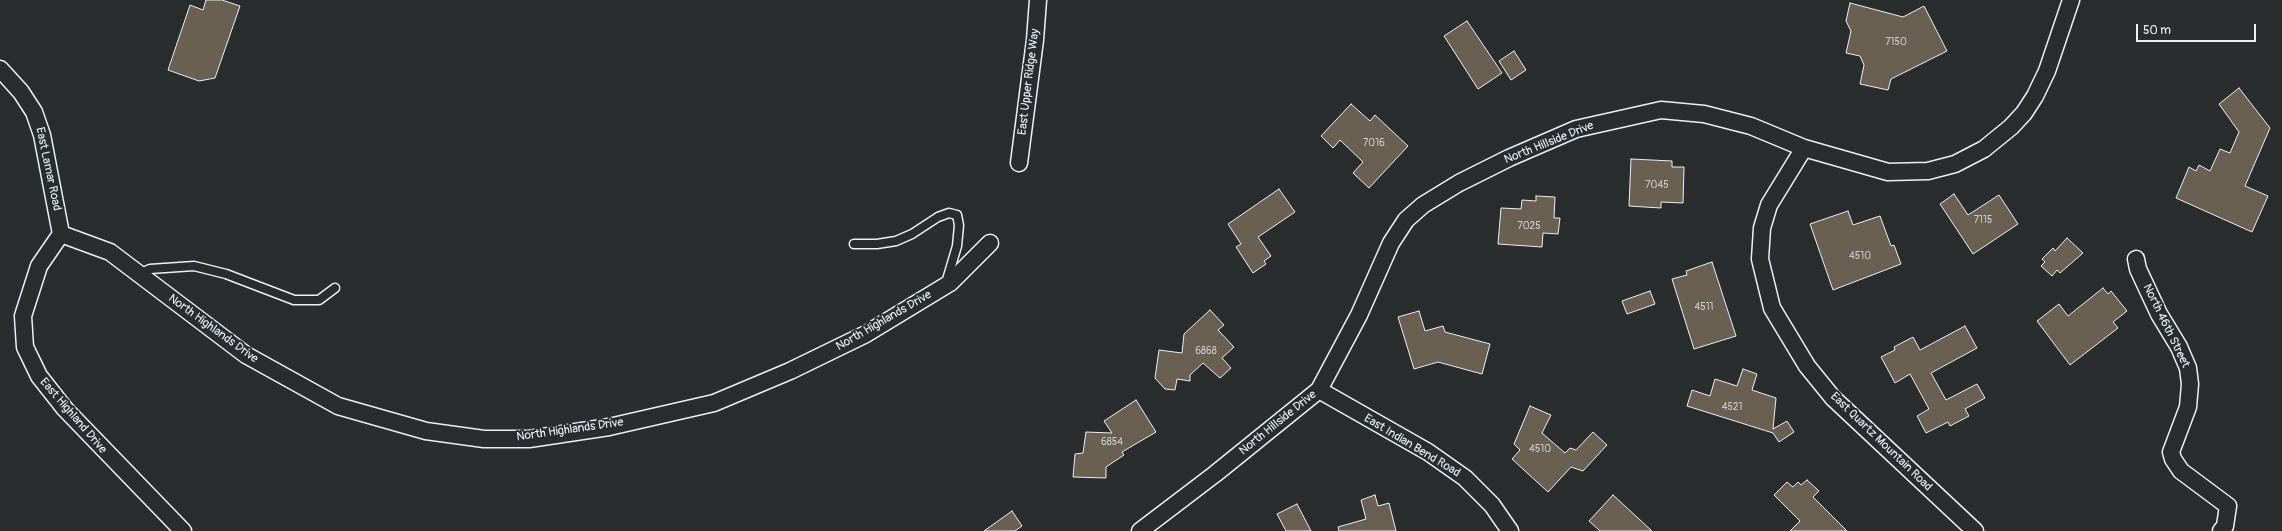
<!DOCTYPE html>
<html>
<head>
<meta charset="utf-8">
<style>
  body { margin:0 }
  #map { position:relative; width:2282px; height:531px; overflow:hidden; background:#2a2d2e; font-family:Pangolin,sans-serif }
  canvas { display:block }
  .scale { position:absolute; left:2136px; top:24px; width:120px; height:18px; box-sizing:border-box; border:2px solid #e8f1f8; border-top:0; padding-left:5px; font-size:12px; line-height:14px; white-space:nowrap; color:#e8f1f8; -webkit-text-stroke:3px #2a2d2e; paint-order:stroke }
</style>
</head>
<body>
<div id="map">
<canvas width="2282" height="531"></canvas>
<div class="scale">50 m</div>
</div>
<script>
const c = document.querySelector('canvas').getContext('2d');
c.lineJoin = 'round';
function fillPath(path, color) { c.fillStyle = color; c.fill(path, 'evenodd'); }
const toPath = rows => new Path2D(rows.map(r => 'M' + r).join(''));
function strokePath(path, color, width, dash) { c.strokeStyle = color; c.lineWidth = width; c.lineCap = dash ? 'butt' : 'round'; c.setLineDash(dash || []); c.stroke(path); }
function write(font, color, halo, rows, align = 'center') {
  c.font = font + ' Pangolin,sans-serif'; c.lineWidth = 4; c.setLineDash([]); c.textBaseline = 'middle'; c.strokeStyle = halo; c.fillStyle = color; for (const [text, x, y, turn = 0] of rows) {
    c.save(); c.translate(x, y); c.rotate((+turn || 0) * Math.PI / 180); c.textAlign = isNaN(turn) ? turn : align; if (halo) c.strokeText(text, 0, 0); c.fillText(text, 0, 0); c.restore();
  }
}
const building = toPath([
  [206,0,222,0,240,6,215,78,199,81,168,70,190,5,203,10,206,0],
  [1850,3,1903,17,1924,6,1947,51,1891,79,1888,90,1860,84,1864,65,1860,56,1846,53,1851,31,1846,21,1850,3],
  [1467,21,1502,73,1478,89,1444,36,1467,21],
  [1514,51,1526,70,1511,80,1499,61,1514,51],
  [2239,88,2270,128,2245,186,2268,196,2252,232,2176,198,2189,167,2196,171,2199,165,2210,171,2220,149,2230,153,2239,132,2219,104,2239,88],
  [1351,104,1370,121,1375,115,1408,146,1369,188,1353,173,1363,162,1340,140,1333,148,1321,136,1351,104],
  [1631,159,1672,161,1672,167,1684,167,1683,203,1661,202,1661,208,1629,206,1631,159],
  [1279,189,1295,212,1258,237,1271,256,1264,261,1266,264,1253,273,1236,247,1241,244,1228,224,1279,189],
  [1954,194,1968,215,1999,195,2018,224,1973,254,1940,204,1954,194],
  [1536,196,1555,197,1554,218,1560,218,1558,234,1543,233,1542,247,1498,244,1501,208,1521,209,1522,200,1536,201,1536,196],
  [1848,211,1853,225,1880,216,1891,246,1894,245,1901,264,1833,290,1810,224,1848,211],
  [2067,238,2083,253,2060,273,2057,270,2052,276,2041,266,2045,262,2042,259,2053,248,2055,251,2067,238],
  [1712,262,1736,336,1694,349,1672,279,1687,275,1686,271,1712,262],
  [2103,288,2108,294,2111,291,2127,311,2113,322,2118,328,2070,365,2037,321,2059,304,2068,316,2103,288],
  [1650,291,1655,304,1627,314,1622,301,1650,291],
  [1210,310,1224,325,1218,330,1234,347,1222,358,1231,368,1220,378,1203,363,1190,375,1190,381,1177,379,1175,390,1165,389,1155,378,1159,350,1182,353,1184,334,1210,310],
  [1419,311,1425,331,1443,326,1445,332,1490,344,1482,374,1438,362,1414,369,1398,317,1419,311],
  [1965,326,1977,348,1931,373,1946,400,1977,384,1985,398,1965,409,1969,416,1950,426,1948,422,1926,433,1917,416,1929,409,1910,374,1895,383,1881,357,1895,350,1894,347,1913,337,1920,350,1965,326],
  [1743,369,1757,374,1752,390,1776,398,1773,429,1787,421,1794,432,1779,442,1773,433,1687,406,1692,390,1710,396,1715,379,1737,386,1743,369],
  [1136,400,1156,432,1122,452,1124,455,1106,467,1106,478,1073,477,1075,454,1083,453,1086,432,1112,433,1104,421,1136,400],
  [1530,406,1551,415,1542,433,1565,453,1570,448,1576,450,1593,432,1607,445,1583,471,1571,467,1548,492,1512,459,1520,450,1514,444,1530,406],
  [1807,480,1819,491,1813,497,1847,531,1790,531,1800,521,1774,495,1787,482,1793,487,1798,482,1801,485,1807,480],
  [1375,495,1378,506,1389,503,1396,531,1339,531,1338,527,1366,519,1361,500,1375,495],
  [1613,495,1652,531,1600,531,1589,521,1613,495],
  [1297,504,1311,531,1286,531,1277,514,1297,504],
  [1012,511,1022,526,1015,531,984,531,1012,511]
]);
const service = toPath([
  [854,244,877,244,896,241,912,234,938,217,949,213,957,215,959,225,957,246,946,283],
  [139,274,150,269,194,266,226,274,294,300,319,300,335,288]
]);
const minor = toPath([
  [0,69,21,92,34,112,42,135,61,234],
  [1804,148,1769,205,1762,228,1760,259,1772,308,1807,366,1833,398,1975,531],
  [1019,163,1035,40,1038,0],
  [61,234,110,252,246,355,338,406,426,431,484,439,529,439,609,427,714,403,790,371,866,334,950,283,990,243],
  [61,234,39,266,23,316,25,347,39,376,65,409,183,531],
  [2136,259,2138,269,2159,314,2179,347,2188,368,2190,384,2188,407,2171,452,2173,459,2181,471,2228,506,2225,526,2221,531],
  [1319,390,1428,452,1465,478,1492,505,1510,531],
  [1140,531,1215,474,1319,390,1359,315,1391,243,1406,220,1423,205,1459,183,1509,158,1576,129,1661,110,1704,114,1751,126,1804,148,1888,172,1928,171,1955,164,1984,149,2011,127,2024,113,2035,96,2047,71,2071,0]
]);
const numberNames = [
  ["7150",1896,42],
  ["7016",1374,143],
  ["7045",1657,185],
  ["7115",1983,220],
  ["7025",1529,226],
  ["4510",1860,256],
  ["4511",1704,307],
  ["6868",1206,351],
  ["4521",1732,407],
  ["6854",1112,442],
  ["4510",1540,449]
];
const streetNames = [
  ["East Upper Ridge Way",1029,82,-83],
  ["North Hillside Drive",1549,143,-22],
  ["East Lamar Road",48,169,78],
  ["North Highlands Drive",884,321,-30],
  ["North 46th Street",2166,326,64],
  ["North Highlands Drive",213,329,36],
  ["East Highland Drive",73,416,49],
  ["North Hillside Drive",1278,423,-39],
  ["North Highlands Drive",570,430,-8],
  ["East Quartz Mountain Road",1881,442,44],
  ["East Indian Bend Road",1412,446,31]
];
fillPath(building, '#6a6051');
strokePath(building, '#e8f1f8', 1);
strokePath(service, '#e8f1f8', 11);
strokePath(minor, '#e8f1f8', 19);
strokePath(service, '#2a2d2e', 8);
strokePath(minor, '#2a2d2e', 16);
write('10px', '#c8cdce', null, numberNames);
write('12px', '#e8f1f8', '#2a2d2e', streetNames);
</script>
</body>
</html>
